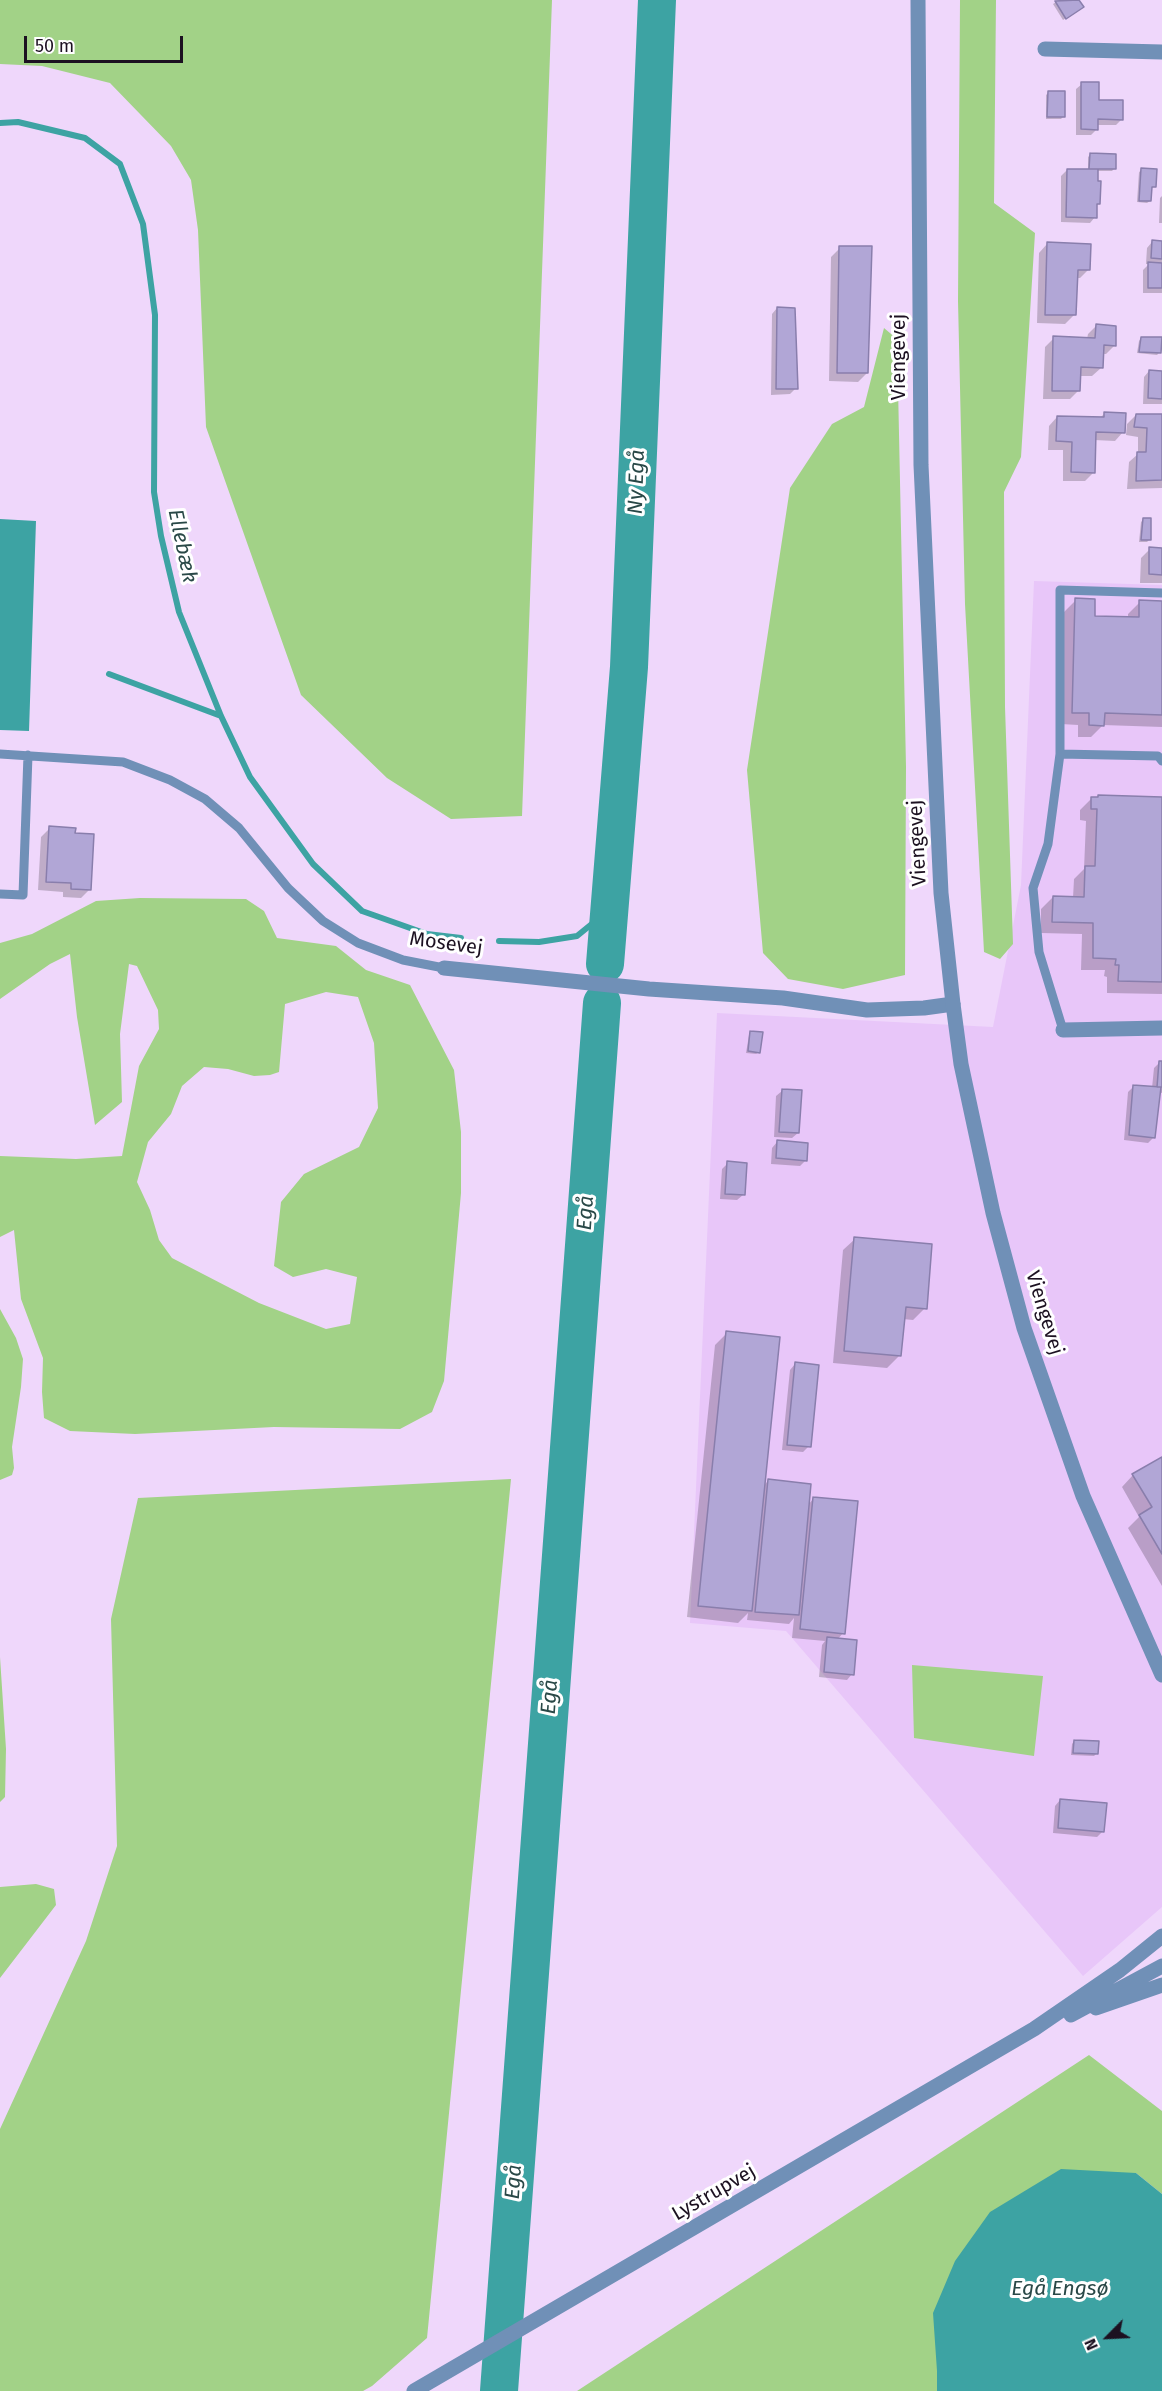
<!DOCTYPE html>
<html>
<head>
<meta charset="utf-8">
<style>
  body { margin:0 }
  #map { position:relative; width:1162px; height:2391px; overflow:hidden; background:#efd7fb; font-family:"Fira Sans",sans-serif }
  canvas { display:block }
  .north { position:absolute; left:1078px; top:2307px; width:60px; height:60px; -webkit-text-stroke:4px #fff; paint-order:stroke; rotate:246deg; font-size:16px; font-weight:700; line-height:24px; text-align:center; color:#1c1121 }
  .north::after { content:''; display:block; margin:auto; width:21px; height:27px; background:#1c1121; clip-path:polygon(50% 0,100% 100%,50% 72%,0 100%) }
  .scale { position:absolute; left:24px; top:36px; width:159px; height:27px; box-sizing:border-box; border:3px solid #1c1121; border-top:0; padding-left:8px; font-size:18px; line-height:21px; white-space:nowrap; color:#1c1121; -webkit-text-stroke:4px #fff; paint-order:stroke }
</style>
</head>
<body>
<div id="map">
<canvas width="1162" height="2391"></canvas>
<div class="north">N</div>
<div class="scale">50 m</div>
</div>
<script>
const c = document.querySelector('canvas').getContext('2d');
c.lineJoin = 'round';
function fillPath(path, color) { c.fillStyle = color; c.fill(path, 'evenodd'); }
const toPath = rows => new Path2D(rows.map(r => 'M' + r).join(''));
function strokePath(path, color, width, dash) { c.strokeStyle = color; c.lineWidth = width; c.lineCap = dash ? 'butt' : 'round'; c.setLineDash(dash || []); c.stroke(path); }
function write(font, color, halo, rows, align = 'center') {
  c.font = font + ' "Fira Sans",sans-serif'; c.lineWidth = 6; c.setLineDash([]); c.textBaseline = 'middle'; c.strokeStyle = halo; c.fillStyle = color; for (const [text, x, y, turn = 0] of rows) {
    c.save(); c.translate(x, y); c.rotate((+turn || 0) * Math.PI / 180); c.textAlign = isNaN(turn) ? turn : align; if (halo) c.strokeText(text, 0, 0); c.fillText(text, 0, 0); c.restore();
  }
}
const built = toPath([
  [1034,581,1162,585,1162,1907,1083,1976,786,1631,690,1623,717,1013,993,1027,1021,885]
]);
const green = toPath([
  [0,0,552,0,522,816,451,819,387,778,301,695,206,427,198,230,191,180,171,146,110,83,42,66,0,64],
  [960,0,996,0,994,203,1035,233,1021,457,1004,492,1005,707,1013,944,1000,959,984,952,965,604,958,301],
  [884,328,897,339,906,767,905,975,843,989,788,979,763,953,747,770,790,488,832,424,864,407],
  [140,898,246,899,264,911,277,938,336,946,366,970,410,985,454,1070,461,1132,461,1193,444,1381,432,1412,400,1429,274,1427,135,1434,70,1431,44,1418,42,1392,43,1358,21,1299,14,1230,0,1237,0,1156,76,1159,122,1156,139,1066,159,1029,158,1010,137,966,129,964,120,1034,122,1102,95,1125,77,1017,70,954,50,964,0,999,0,943,32,934,96,901],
  [326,992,358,997,374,1043,378,1108,359,1147,304,1174,281,1202,274,1266,293,1277,326,1269,357,1277,350,1324,326,1329,259,1303,172,1258,159,1240,150,1210,137,1182,148,1142,171,1114,182,1086,204,1067,228,1069,254,1076,270,1075,279,1072,285,1004],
  [0,1309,16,1338,23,1359,21,1387,12,1447,14,1468,12,1475,0,1480],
  [511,1479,427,2338,372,2386,363,2391,0,2391,0,2129,86,1941,117,1846,111,1619,138,1498],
  [0,1657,6,1749,5,1797,0,1802],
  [912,1665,1043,1676,1034,1756,914,1738],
  [36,1884,54,1889,56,1905,0,1978,0,1887],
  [1089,2055,1162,2111,1162,2194,1136,2173,937,2371,937,2391,577,2391]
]);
const water = toPath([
  [0,519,36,521,29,731,0,730],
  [1061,2169,1136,2173,1162,2194,1162,2391,937,2391,937,2371,933,2313,955,2261,990,2212]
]);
const shadow = toPath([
  [1059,0,1077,0,1082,7,1063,20,1053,4],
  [1082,84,1097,101,1122,119,1116,125,1097,125,1097,129,1091,135,1076,135,1076,89],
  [1049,92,1063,117,1061,119,1046,119,1046,95],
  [1090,155,1114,169,1112,171,1096,171,1099,203,1096,206,1095,217,1090,223,1061,222,1061,176,1067,170,1088,171,1088,157],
  [1142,170,1155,186,1150,189,1150,201,1147,203,1137,202,1139,172],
  [1162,196,1162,223,1159,223,1160,198],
  [1152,242,1162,242,1162,293,1143,293,1143,270,1149,264,1146,264,1147,248],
  [1047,244,1089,269,1080,278,1076,278,1074,315,1065,324,1037,323,1039,253],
  [840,248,867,373,858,382,829,381,831,257],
  [777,308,796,388,790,394,771,395,772,314],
  [1097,325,1115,345,1106,354,1102,354,1101,368,1092,376,1079,376,1079,390,1070,399,1043,399,1045,347,1054,338,1087,339,1088,334],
  [1141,338,1159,353,1157,355,1137,353,1139,341],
  [1149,371,1162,372,1162,404,1143,404,1144,377],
  [1104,414,1123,432,1115,441,1094,440,1094,472,1085,481,1063,481,1063,450,1048,450,1049,426,1057,417,1100,418],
  [1136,415,1162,416,1162,488,1127,489,1129,462,1138,454,1138,437,1126,435,1127,424],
  [1143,520,1150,539,1147,542,1139,542,1141,522],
  [1150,549,1162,549,1162,583,1140,583,1141,558],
  [1076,600,1093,617,1128,618,1128,614,1140,602,1162,602,1162,727,1103,725,1091,737,1078,737,1078,725,1061,724,1064,612],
  [1092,798,1162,799,1162,994,1107,993,1107,977,1104,976,1105,970,1081,970,1082,934,1041,933,1041,909,1053,897,1073,898,1074,879,1084,869,1086,821,1080,820,1080,810],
  [50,828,74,835,90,889,81,898,63,897,63,892,38,890,41,837],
  [751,1032,759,1052,756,1054,746,1053,749,1035],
  [1160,1062,1162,1062,1162,1093,1158,1092,1153,1138,1148,1143,1124,1140,1128,1092,1134,1086,1152,1088,1154,1068],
  [782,1091,798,1133,792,1138,774,1137,776,1096],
  [777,1142,806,1160,800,1166,771,1164,772,1148],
  [728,1163,743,1195,737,1200,720,1199,722,1169],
  [855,1239,925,1308,913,1320,903,1319,899,1356,887,1368,833,1363,843,1250],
  [727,1333,763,1486,768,1481,808,1505,814,1498,843,1633,837,1640,852,1674,847,1680,819,1677,822,1645,825,1641,792,1638,794,1618,789,1624,747,1620,748,1613,738,1623,687,1617,715,1345],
  [795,1364,809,1446,803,1452,782,1450,790,1370],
  [1162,1458,1162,1586,1128,1528,1139,1517,1122,1487,1133,1475],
  [1074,1741,1097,1753,1094,1756,1071,1755,1072,1744],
  [1060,1800,1103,1831,1097,1837,1053,1833,1055,1806]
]);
const stream = toPath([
  [0,123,18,122,85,138,120,164,143,224,155,315,154,492,161,536,179,612,221,716,250,777,313,864,362,911,427,934,461,938],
  [109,674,221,716],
  [499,941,539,942,577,936,609,910]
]);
const river = toPath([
  [605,964,629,667,657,0],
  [499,2391,602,1003]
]);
const building = toPath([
  [1079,0,1084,7,1066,19,1055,1,1079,0],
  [1081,82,1099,82,1099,100,1123,100,1123,120,1098,119,1098,130,1081,129,1081,82],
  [1048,91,1065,91,1065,117,1047,117,1048,91],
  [1090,153,1116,154,1116,169,1089,169,1090,153],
  [1141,168,1157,169,1156,187,1152,187,1151,201,1139,201,1141,168],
  [1067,169,1098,169,1098,181,1101,181,1100,204,1097,204,1097,218,1066,217,1067,169],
  [1152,240,1162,241,1162,259,1151,258,1152,240],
  [1047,242,1091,244,1090,270,1078,270,1076,315,1045,315,1047,242],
  [839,246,872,246,868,373,837,373,839,246],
  [1148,262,1162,263,1162,288,1148,288,1148,262],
  [777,307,795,308,798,389,776,389,777,307],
  [1096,324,1116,326,1116,346,1104,345,1103,368,1081,367,1080,391,1052,391,1053,336,1095,338,1096,324],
  [1141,337,1162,337,1161,353,1139,352,1141,337],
  [1149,370,1162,371,1162,399,1148,398,1149,370],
  [1104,412,1126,413,1125,433,1096,432,1095,473,1071,472,1072,442,1056,441,1057,416,1104,417,1104,412],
  [1136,414,1162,414,1162,480,1136,481,1137,452,1146,452,1147,428,1134,427,1136,414],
  [1143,518,1151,518,1151,540,1141,540,1143,518],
  [1149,547,1162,548,1162,575,1149,574,1149,547],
  [1075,598,1095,599,1095,616,1139,617,1139,600,1162,601,1162,715,1105,713,1104,726,1089,725,1089,713,1072,713,1075,598],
  [1098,795,1162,797,1162,982,1118,981,1119,965,1115,965,1116,959,1093,958,1093,923,1052,922,1053,896,1084,897,1085,866,1095,866,1097,809,1091,809,1091,797,1098,797,1098,795],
  [49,826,76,828,75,833,94,834,91,890,71,889,71,883,46,882,49,826],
  [750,1031,763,1032,760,1053,748,1051,750,1031],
  [1159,1061,1162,1061,1162,1087,1157,1087,1159,1061],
  [1133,1085,1161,1087,1155,1138,1129,1135,1133,1085],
  [782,1089,802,1090,799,1133,779,1132,782,1089],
  [777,1140,808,1143,807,1161,776,1158,777,1140],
  [727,1161,747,1163,745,1195,725,1194,727,1161],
  [854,1237,932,1244,927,1309,906,1307,901,1356,844,1351,854,1237],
  [726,1331,780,1337,752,1611,698,1606,726,1331],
  [795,1362,819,1365,811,1447,787,1445,795,1362],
  [1162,1457,1162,1554,1139,1515,1152,1507,1132,1474,1162,1457],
  [768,1479,811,1484,799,1615,755,1612,768,1479],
  [813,1497,858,1501,845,1634,800,1629,813,1497],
  [827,1637,857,1640,854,1675,824,1672,827,1637],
  [1074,1740,1099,1741,1098,1754,1073,1753,1074,1740],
  [1060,1799,1107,1803,1104,1832,1058,1828,1060,1799]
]);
const service = toPath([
  [0,754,123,762,170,780,205,799,239,828,288,888,323,921,358,943,403,960,444,968],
  [1060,754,1158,756,1162,761],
  [0,894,23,895,28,755],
  [1063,1030,1039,952,1033,888,1048,844,1060,754,1060,590,1162,593]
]);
const minor = toPath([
  [1045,49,1162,52],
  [444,968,649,989,783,998,867,1010,924,1008,953,1004],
  [1063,1030,1162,1028]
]);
const tertiary = toPath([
  [918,0,921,465,941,893,953,1004,961,1064,993,1213,1024,1328,1083,1496,1162,1675],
  [1096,2008,1162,1985],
  [1071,2015,1162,1966],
  [414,2391,1034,2029,1120,1970,1162,1936]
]);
const streetNames = [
  ["Viengevej",899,357,-90],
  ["Viengevej",918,843,-93],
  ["Mosevej",446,944,8],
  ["Viengevej",1044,1313,73],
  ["Lystrupvej",714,2193,-30]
];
const waterNames = [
  ["Ny Egå",637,482,-88],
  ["Ellebæk",182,546,78],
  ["Egå",586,1213,-86],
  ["Egå",550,1697,-86],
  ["Egå",514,2182,-86],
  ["Egå Engsø",1060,2289]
];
fillPath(built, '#e8c6f9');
fillPath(green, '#a2d287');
fillPath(water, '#3da3a3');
fillPath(shadow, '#0003');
strokePath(stream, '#3da3a3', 6);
strokePath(river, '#3da3a3', 38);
fillPath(building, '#b1a6d6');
strokePath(building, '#897eac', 1.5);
strokePath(service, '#7090b7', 9);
strokePath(minor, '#7090b7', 15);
strokePath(tertiary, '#7090b7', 15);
write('20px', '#1c1121', '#fff', streetNames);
write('italic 21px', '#294847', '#fff', waterNames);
</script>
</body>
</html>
